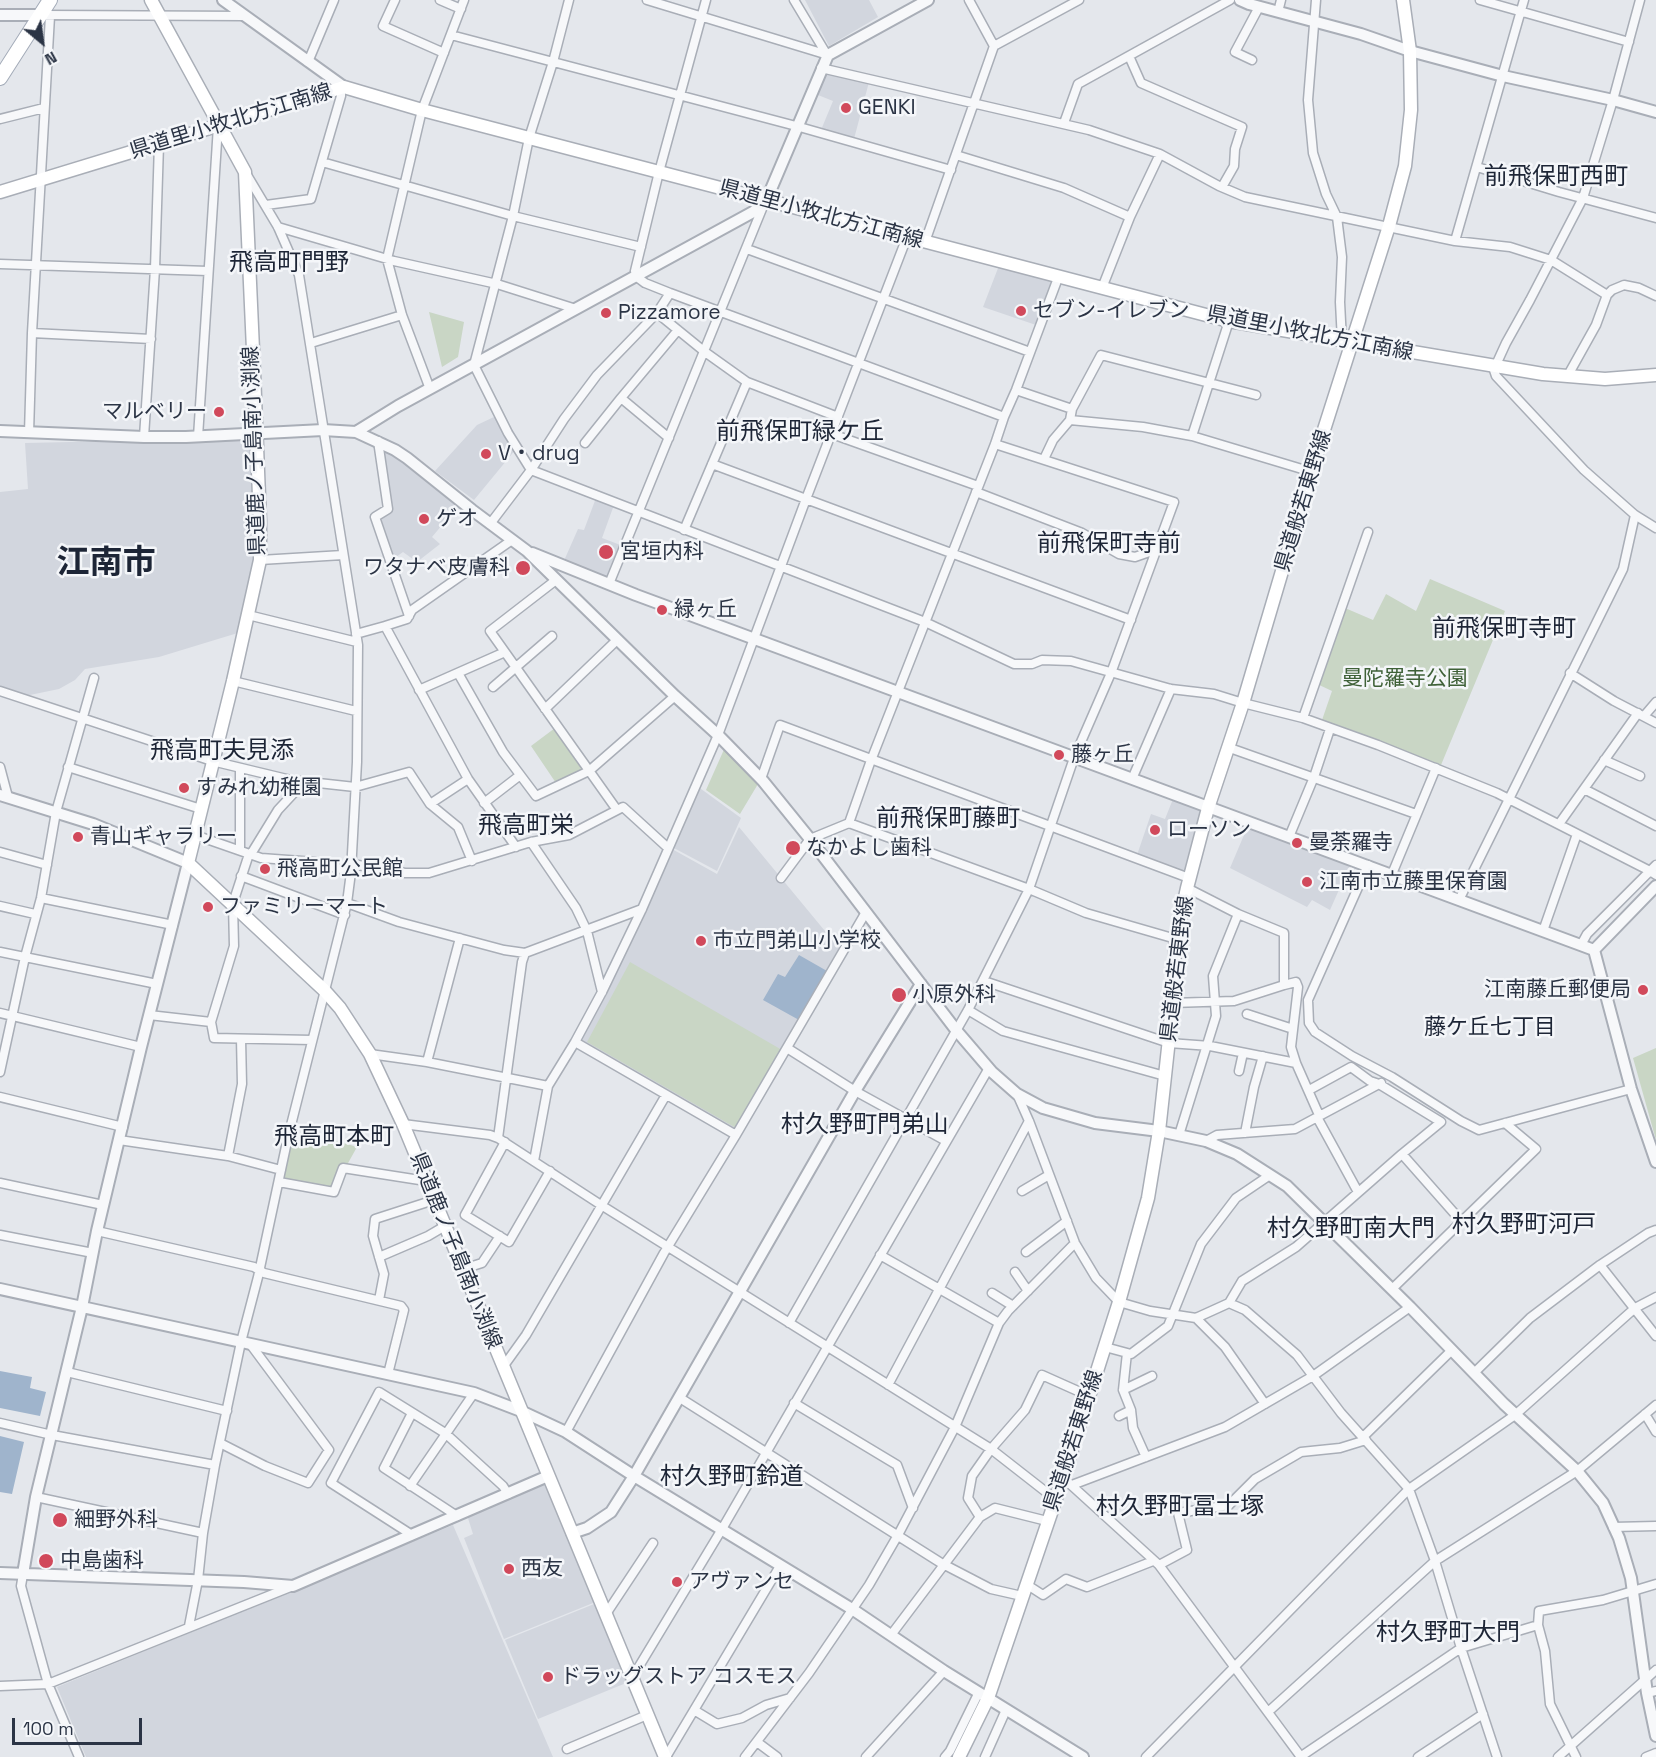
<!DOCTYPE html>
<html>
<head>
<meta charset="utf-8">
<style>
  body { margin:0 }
  #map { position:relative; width:1656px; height:1757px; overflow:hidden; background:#e4e7ec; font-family:"Space Grotesk",sans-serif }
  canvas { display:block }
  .north { position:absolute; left:12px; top:12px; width:60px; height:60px; -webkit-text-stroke:4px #f4f6f9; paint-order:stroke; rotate:151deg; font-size:16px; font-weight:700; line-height:24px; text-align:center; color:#2b3445 }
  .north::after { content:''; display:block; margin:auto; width:21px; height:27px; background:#2b3445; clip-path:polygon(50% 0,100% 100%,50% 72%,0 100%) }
  .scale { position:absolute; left:12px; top:1718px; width:130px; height:27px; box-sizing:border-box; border:3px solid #2b3445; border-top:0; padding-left:8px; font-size:18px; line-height:21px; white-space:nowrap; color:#2b3445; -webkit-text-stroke:4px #f4f6f9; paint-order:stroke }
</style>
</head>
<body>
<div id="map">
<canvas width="1656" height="1757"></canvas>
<div class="north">N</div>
<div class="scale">100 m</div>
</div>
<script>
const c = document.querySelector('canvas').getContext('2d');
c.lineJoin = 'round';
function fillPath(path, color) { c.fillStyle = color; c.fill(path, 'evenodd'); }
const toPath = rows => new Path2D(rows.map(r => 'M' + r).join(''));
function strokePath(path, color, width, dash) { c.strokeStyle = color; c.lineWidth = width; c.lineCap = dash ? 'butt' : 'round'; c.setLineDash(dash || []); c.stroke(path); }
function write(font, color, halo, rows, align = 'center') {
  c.font = font + ' "Space Grotesk","Noto Sans JP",sans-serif'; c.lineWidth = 5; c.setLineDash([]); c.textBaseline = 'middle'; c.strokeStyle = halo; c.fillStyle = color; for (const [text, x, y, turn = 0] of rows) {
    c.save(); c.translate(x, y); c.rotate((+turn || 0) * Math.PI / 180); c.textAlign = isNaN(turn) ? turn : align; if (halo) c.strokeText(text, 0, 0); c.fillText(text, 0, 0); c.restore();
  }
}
const built = toPath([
  [805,0,869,0,878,17,829,46],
  [822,71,869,82,854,139,821,130,833,101,813,93],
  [1000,263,1054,281,1036,325,983,307],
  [496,416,516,449,474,500,435,471,477,425],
  [253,438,257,560,241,632,159,657,85,669,75,680,59,689,25,696,0,688,0,492,28,489,25,443],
  [380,445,399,455,458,506,432,537,440,544,417,562,403,552,392,560,378,518,390,510],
  [596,498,614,505,602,538,623,546,609,582,563,563,578,529,584,530],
  [697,786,741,818,717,871,672,847],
  [1173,799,1203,810,1187,874,1137,855,1151,814,1165,819],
  [739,827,839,948,735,1131,580,1041,672,849,717,874],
  [1247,828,1350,865,1330,910,1312,900,1307,907,1230,868],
  [547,1481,598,1601,504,1639,464,1538,473,1534,467,1515],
  [453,1525,553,1757,86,1757,57,1687],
  [599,1602,631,1681,538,1719,505,1640]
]);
const green = toPath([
  [429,312,464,322,458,357,442,367],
  [1430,579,1505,611,1441,765,1354,731,1321,723,1332,691,1315,683,1338,605,1373,620,1386,594,1416,611],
  [555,728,585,769,556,783,531,746],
  [726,745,761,779,740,814,706,790],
  [630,962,782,1050,736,1128,587,1042],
  [1656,1048,1656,1140,1633,1058],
  [317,1135,357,1147,333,1190,281,1181,289,1140,313,1145]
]);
const water = toPath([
  [799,955,827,971,799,1020,763,1000,778,974,785,977],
  [0,1371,32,1377,30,1388,46,1392,40,1416,0,1408],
  [0,1436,24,1442,12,1494,0,1492]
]);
const minor = toPath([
  [395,0,383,26,444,53],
  [440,0,461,9],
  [569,0,553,62,529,138,513,216,474,365,508,433,531,470,925,622,1014,664,1032,664,1042,660,1071,661,1171,689,1214,694,1243,703,1303,718,1378,745,1497,793,1650,871,1656,875],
  [647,0,828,55],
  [706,0,659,172,635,271,637,277,645,283,670,293,1004,417],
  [794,0,827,55],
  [969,0,994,46],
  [1316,0,1308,100,1313,153,1326,194,1337,217,1342,257,1340,302,1342,341],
  [1480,0,1629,42],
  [1278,12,1281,0],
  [45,15,245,16],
  [451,35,796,126,951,170],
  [1129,56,1141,83,1242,127,1235,149,1234,166,1222,187],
  [1252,60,1235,52,1259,7],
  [308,62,334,0],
  [821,68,1089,130,1160,154,1219,186,1245,197,1455,241,1510,247,1551,260,1607,295,1612,290,1624,285,1639,288,1656,296],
  [0,119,44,108],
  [1064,123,1078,84,1230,0],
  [956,155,1064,188,1130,217],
  [322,162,513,216,641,247],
  [1477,167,1559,192,1656,218],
  [266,205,311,199,341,96,341,88],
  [278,227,394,261,497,284,576,309],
  [1455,241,1524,0],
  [925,242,994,46,1079,0],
  [747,249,1030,352],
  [0,264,208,271],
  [1102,288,1130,217,1160,154],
  [657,313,705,352,747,382,838,417],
  [32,333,151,339],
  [311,343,402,315],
  [1493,367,1496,376,1584,470,1635,515,1656,528],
  [1495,367,1506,343,1530,300,1583,198,1613,100,1640,0],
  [1567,377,1596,325,1607,295],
  [430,389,402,315,387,259,422,110,464,0],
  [1016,390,1072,409,1070,420,1143,427,1192,436,1229,321],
  [1072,409,1101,355,1256,395],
  [29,433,32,333,50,16],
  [832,434,978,486],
  [1192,436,1312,472],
  [144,437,155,269,159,144],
  [198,437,218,126],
  [669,438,621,398,678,330],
  [378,441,388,509,375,517,409,616],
  [585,443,621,398],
  [1044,459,1053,440,1070,420],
  [712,464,1131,620],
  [976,492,1082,533,1119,554,1135,557,1155,550],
  [490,524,531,470,564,419,597,375,657,313,670,293],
  [684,530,747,382],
  [260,560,343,555],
  [556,580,490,631,617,810],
  [609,584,764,204],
  [248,615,357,642],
  [385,626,407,619,412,610,512,540],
  [356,634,385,626,468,779,516,847],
  [458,673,503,752,536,796,589,771,675,696],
  [1570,673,1614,701,1656,723],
  [233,681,356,711],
  [493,687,552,636],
  [419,690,505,652],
  [0,691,212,761,291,780,355,787,409,772,430,804,458,827,472,861],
  [545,709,617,640],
  [1644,716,1656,702],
  [1303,718,1368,532],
  [1227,747,1416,814],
  [1604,760,1640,776],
  [0,767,8,797],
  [68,767,201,809],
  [761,779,780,725,1189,878],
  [1132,779,1171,689],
  [1584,789,1656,826],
  [484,803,519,776],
  [430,804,468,779],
  [849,823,870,763,995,444,1004,417,1016,390,1058,278],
  [1559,824,1638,713],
  [195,835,261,858,315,862,351,872],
  [1289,837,1314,777,1330,729],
  [531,842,576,908,587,931,602,992],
  [240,850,240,768],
  [0,852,47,865],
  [251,854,278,810,304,782],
  [352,864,405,873,429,873,531,842,569,835,623,807,668,848],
  [1368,865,1308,1000,1309,1023,1315,1032,1352,1056,1392,1077,1461,1121,1479,1130,1631,1089],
  [1392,874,1436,768],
  [241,876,345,915],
  [781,878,810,839,849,823,1029,889,1086,913,1176,939],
  [41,898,173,925],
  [1459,900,1623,569,1635,515],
  [233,903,249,854],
  [347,903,399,922,504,950,525,953,642,909],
  [0,906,35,914],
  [1543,931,1577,834],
  [1581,945,1587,934,1656,865],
  [0,952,157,984],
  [984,981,1169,1043,1210,1046,1296,1063,1319,1115],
  [1284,985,1296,982,1298,987,1291,1047,1296,1063],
  [1172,1003,1234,1001,1284,985,1284,933,1238,914,1187,888],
  [968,1010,1003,1031,1165,1076],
  [0,1013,141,1047],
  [1247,1014,1293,1029],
  [149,1015,211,1022,214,1038,312,1040],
  [211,1022,234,946,233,904],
  [787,1048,855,1091,946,1141],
  [370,1054,427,1062,548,1086],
  [427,1062,460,938],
  [1239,1071,1243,1053],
  [0,1072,25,957,41,898,56,812,94,678],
  [1311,1089,1351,1067,1370,1081,1379,1084,1441,1122,1402,1154],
  [1017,1094,1029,1121,1075,1243,1096,1278,1119,1302,1150,1311,1196,1318,1229,1303,1245,1310,1297,1355,1341,1413,1409,1489,1435,1561,1461,1648,1497,1757],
  [0,1097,123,1127],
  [1318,1119,1358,1192],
  [403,1124,490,1135,498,1138,601,1205,991,1449,1055,1499],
  [1245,1133,1254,1087,1263,1056],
  [736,1135,575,1042,602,992,642,909,718,735,806,499,907,237],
  [1179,1135,1216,1016,1213,976,1238,914],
  [498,1138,522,962,525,953],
  [119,1140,228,1156,281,1170],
  [1206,1141,1217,1135,1295,1129,1381,1083],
  [505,1142,465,1215,509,1242,550,1171],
  [228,1156,242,1084,241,1039],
  [534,1161,548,1086,575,1042],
  [279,1182,334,1192,343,1168,426,1181],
  [0,1183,103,1205],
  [1022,1191,1049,1175],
  [97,1231,254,1267,264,1273,401,1306,404,1310,388,1374],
  [0,1235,93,1253],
  [1026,1252,1067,1221],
  [880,1255,999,1323],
  [379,1257,428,1236,445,1226],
  [1600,1265,1656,1336],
  [463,1269,482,1263,500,1236],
  [1015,1272,1028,1291],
  [1392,1289,1536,1149,1505,1123],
  [992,1293,1013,1306],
  [379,1300,384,1274,373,1236,375,1219,434,1200],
  [1229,1303,1242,1281,1296,1247,1402,1154,1462,1222],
  [1196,1318,1225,1347,1265,1404],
  [789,1323,968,1010,1029,889,1074,758,1111,673,1174,502,995,444],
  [1105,1347,1131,1354,1168,1326,1201,1244,1236,1198,1270,1175],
  [1127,1353,1123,1390,1131,1410,1133,1428,1146,1457],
  [503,1367,526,1335,666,1095],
  [67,1372,227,1411],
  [1474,1373,1530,1318,1600,1265,1648,1233,1656,1230],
  [888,1385,1029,1121],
  [1123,1390,1152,1376],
  [680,1398,941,1563,991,1589,1022,1596],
  [794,1403,897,1465,913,1508],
  [412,1413,384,1468,457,1516],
  [1645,1414,1656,1432],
  [1119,1416,1131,1410],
  [0,1423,52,1435,215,1465],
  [566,1432,664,1253,736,1135,866,912],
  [1363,1437,1452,1350],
  [220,1443,265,1466,308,1483,329,1450,251,1345],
  [1070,1484,1159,1565,1301,1757],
  [1072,1485,1225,1427,1313,1376,1410,1307],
  [410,1486,474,1393],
  [36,1497,203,1533],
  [980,1517,995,1508,1047,1521],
  [1613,1527,1656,1526],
  [412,1535,331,1483,379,1392,445,1433,503,1486,508,1494],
  [1159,1565,1187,1550,1178,1513,1229,1505,1255,1479,1301,1452,1340,1448,1366,1440],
  [23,1574,21,1586,48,1684,79,1757],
  [1026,1584,1043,1595,1066,1579,1087,1587,1153,1561],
  [606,1614,653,1543],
  [1538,1625,1545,1651,1550,1704,1576,1757],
  [189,1626,198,1580,203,1533,215,1465,241,1342,258,1277,288,1137,347,903,351,872,357,762,358,645,299,275,278,227,247,175],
  [891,1635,980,1517,968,1498,972,1476,991,1449,1025,1410,1042,1375,1089,1396],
  [632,1678,722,1529,989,1068],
  [0,1686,48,1684,293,1586],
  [1647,1693,1656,1691],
  [694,1710,717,1724,742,1718,766,1705,790,1698],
  [1268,1712,1435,1561,1577,1471,1656,1405],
  [757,1742,777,1757],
  [567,1749,647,1715],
  [666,1757,780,1566],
  [745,1757,809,1673,869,1585,898,1535,955,1427,999,1323,1008,1311,1075,1243],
  [866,1757,944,1671],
  [945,1757,950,1751,979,1692],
  [985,1757,1006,1710],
  [1146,1757,1409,1489,1515,1415,1635,1308,1656,1297],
  [1300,1757,1461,1648,1538,1625,1539,1611,1603,1600,1656,1584],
  [1418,1757,1483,1714],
  [1558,1757,1656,1670],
  [1646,1757,1656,1753]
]);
const tertiary = toPath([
  [223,0,344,87],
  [1240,0,1249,4,1361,34,1410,51,1503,76,1613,100,1656,112],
  [0,15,40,15],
  [0,431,144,437,186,437,323,430,356,432,395,450,407,458,472,510,527,551,675,696,718,735,763,781,810,839,956,1030,992,1072,1017,1094,1043,1108,1095,1123,1159,1131,1206,1141,1237,1154,1287,1186,1410,1307,1504,1404,1577,1471,1603,1503,1619,1538,1631,1578,1647,1693,1656,1736],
  [356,432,398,406,753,212,766,201,828,55,928,0],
  [532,553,636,595,1594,950],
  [0,795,93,824,188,863,141,1047,97,1231,82,1307,36,1497,23,1574],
  [1594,950,1631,1089,1656,1162],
  [1594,950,1656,886],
  [0,1289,474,1393,521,1411,566,1432,634,1476,852,1609,944,1671,1083,1757],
  [572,1533,587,1528,611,1512,634,1476,855,1091,921,984],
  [0,1573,244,1582,293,1586,548,1476]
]);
const secondary = toPath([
  [151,0,245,172,254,372,260,521,260,560,233,681,188,863,324,990,340,1008,370,1054,403,1124,665,1757],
  [0,192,344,87,422,110,1229,321,1543,374,1605,379,1656,375],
  [959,1757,988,1698,1063,1478,1119,1302,1148,1198,1159,1131,1169,1039,1176,939,1187,888,1208,808,1243,703,1322,436,1389,226,1405,166,1411,110,1410,51,1403,0]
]);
const primary = toPath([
  [0,78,50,0]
]);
const markers = [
  [846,108,6,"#d1495b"],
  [1021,311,6,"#d1495b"],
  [606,313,6,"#d1495b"],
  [219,412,6,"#d1495b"],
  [486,454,6,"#d1495b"],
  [424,519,6,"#d1495b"],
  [606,552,8,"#d1495b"],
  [523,568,8,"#d1495b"],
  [662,610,6,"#d1495b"],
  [1059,755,6,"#d1495b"],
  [184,788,6,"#d1495b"],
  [1155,830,6,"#d1495b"],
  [78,837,6,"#d1495b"],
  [1297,843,6,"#d1495b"],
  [793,848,8,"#d1495b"],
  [265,869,6,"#d1495b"],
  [1307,882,6,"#d1495b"],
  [208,907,6,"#d1495b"],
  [701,941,6,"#d1495b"],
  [1643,990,6,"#d1495b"],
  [899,995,8,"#d1495b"],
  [60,1520,8,"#d1495b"],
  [46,1561,8,"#d1495b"],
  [509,1569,6,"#d1495b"],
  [677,1582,6,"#d1495b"],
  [548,1677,6,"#d1495b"]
];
const poiNames = [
  ["GENKI",858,108],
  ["セブン-イレブン",1033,311],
  ["Pizzamore",618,313],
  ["マルベリー",207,412,"right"],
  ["V・drug",498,454],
  ["ゲオ",436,519],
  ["宮垣内科",620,552],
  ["ワタナベ皮膚科",510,568,"right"],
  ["緑ヶ丘",674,610],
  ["藤ヶ丘",1071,755],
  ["すみれ幼稚園",196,788],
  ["ローソン",1167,830],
  ["青山ギャラリー",90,837],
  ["曼荼羅寺",1309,843],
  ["なかよし歯科",806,848],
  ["飛高町公民館",277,869],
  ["江南市立藤里保育園",1319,882],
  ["ファミリーマート",220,907],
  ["市立門弟山小学校",713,941],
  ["江南藤丘郵便局",1631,990,"right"],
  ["小原外科",912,995],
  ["細野外科",74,1520],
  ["中島歯科",60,1561],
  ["西友",521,1569],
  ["アヴァンセ",689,1582],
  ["ドラッグストア コスモス",560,1677]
];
const streetNames = [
  ["県道里小牧北方江南線",231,122,-17],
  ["県道里小牧北方江南線",821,215,15],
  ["県道里小牧北方江南線",1310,334,11],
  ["県道鹿ノ子島南小渕線",255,451,-92],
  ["県道般若東野線",1304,501,-73],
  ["県道般若東野線",1178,969,-83],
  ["県道鹿ノ子島南小渕線",455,1251,68],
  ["県道般若東野線",1074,1441,-72]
];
const parkNames = [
  ["曼陀羅寺公園",1405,679]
];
const neighbourhoodNames = [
  ["藤ケ丘七丁目",1490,1028]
];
const quarterNames = [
  ["前飛保町西町",1556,177],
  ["飛高町門野",289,263],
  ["前飛保町緑ケ丘",800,432],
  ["前飛保町寺前",1109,544],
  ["前飛保町寺町",1504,629],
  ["飛高町夫見添",222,751],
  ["前飛保町藤町",948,819],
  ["飛高町栄",526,826],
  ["村久野町門弟山",865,1125],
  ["飛高町本町",334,1137],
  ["村久野町河戸",1524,1225],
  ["村久野町南大門",1351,1229],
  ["村久野町鈴道",732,1477],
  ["村久野町冨士塚",1180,1507],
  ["村久野町大門",1448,1633]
];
const townNames = [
  ["江南市",106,564]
];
fillPath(built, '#d2d6de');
fillPath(green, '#c9d6c5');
fillPath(water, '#9fb4cc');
strokePath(minor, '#a9aeb7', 11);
strokePath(tertiary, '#a9aeb7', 14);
strokePath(secondary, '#a9aeb7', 15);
strokePath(primary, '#a3abb8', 16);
strokePath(minor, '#f7f8fa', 8);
strokePath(tertiary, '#f7f8fa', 10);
strokePath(secondary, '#fff', 12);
strokePath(primary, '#fff', 14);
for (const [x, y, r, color] of markers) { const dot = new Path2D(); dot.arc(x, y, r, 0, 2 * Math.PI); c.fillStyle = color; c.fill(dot); strokePath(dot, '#f4f6f9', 2); }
write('21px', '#2b3445', '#f4f6f9', poiNames, 'left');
write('21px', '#2b3445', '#f4f6f9', streetNames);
write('21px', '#3f6138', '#f4f6f9', parkNames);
write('22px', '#1d2536', '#f4f6f9', neighbourhoodNames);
write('24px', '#1d2536', '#f4f6f9', quarterNames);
write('bold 33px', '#1d2536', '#f4f6f9', townNames);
</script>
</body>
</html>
